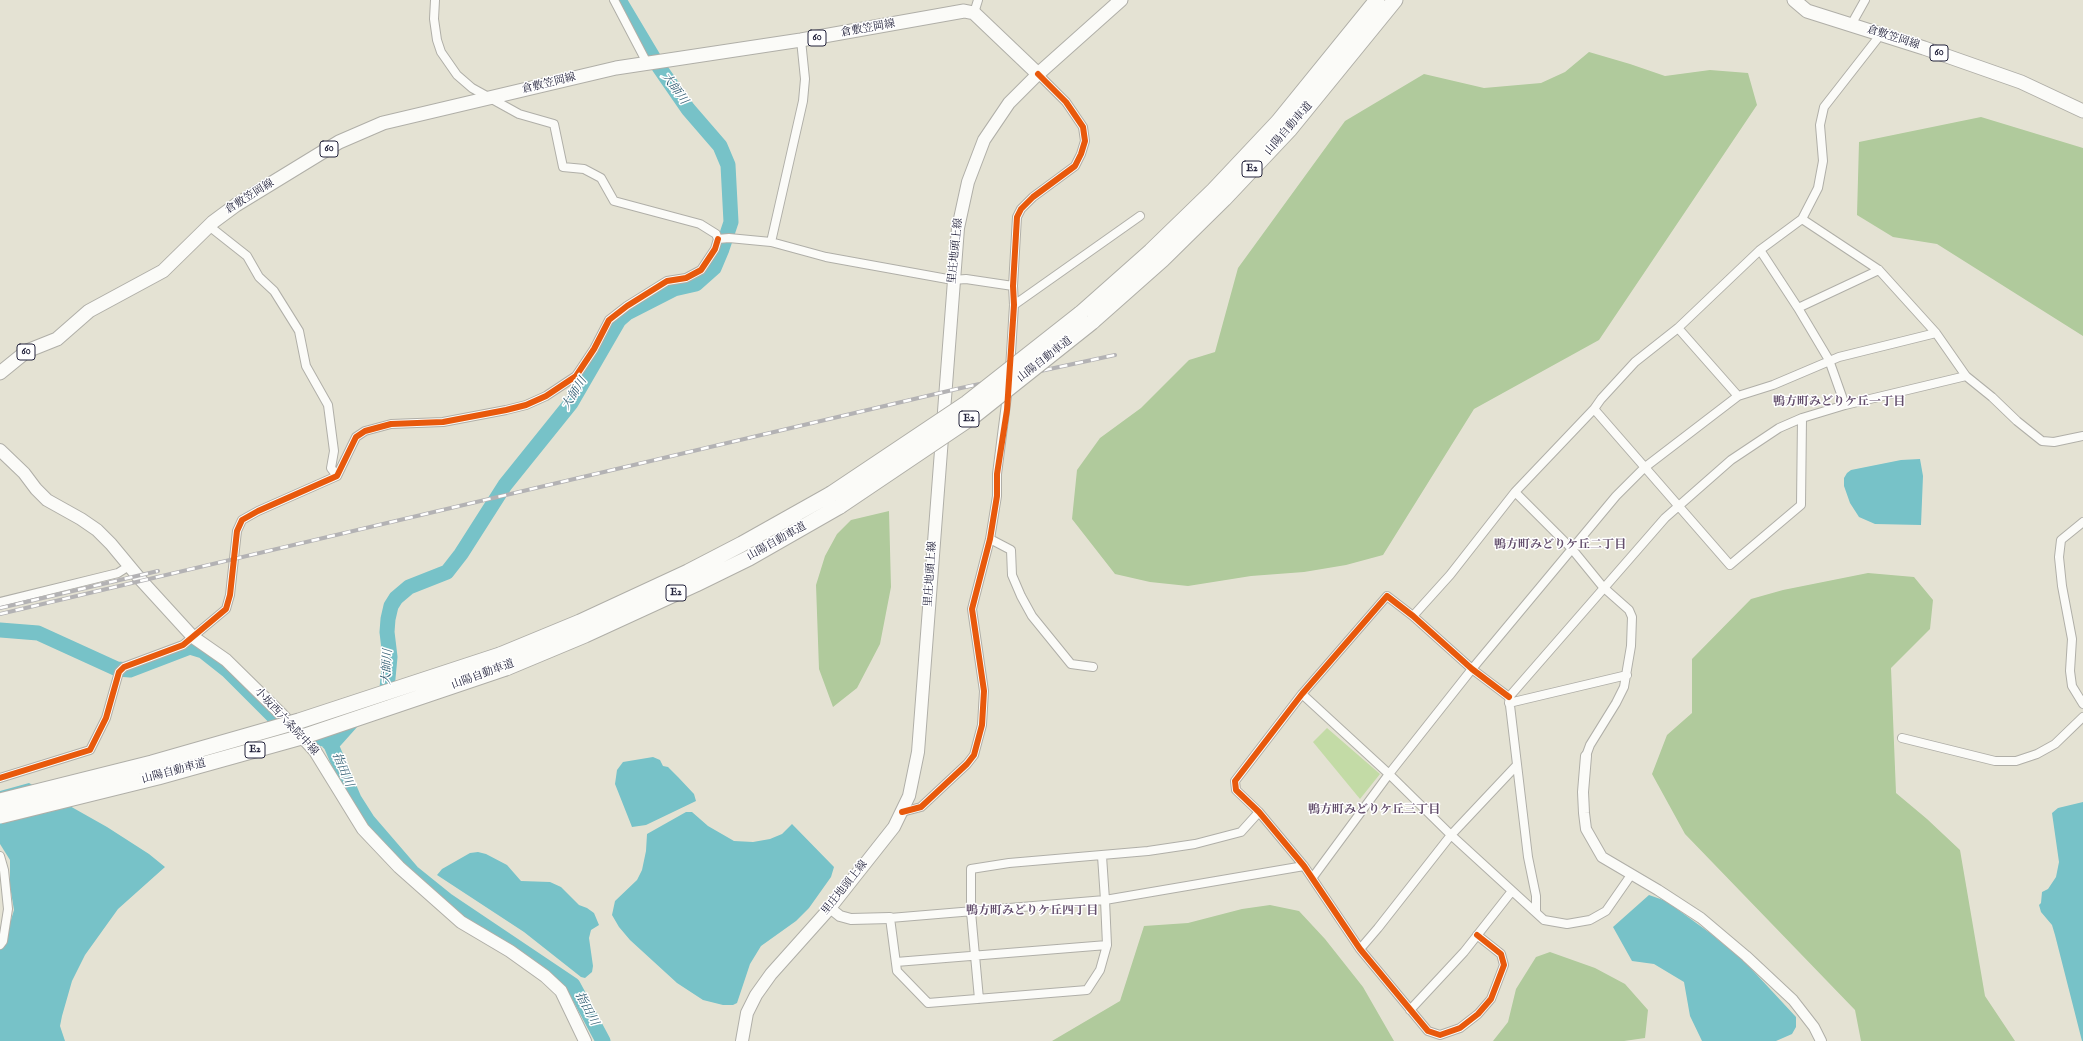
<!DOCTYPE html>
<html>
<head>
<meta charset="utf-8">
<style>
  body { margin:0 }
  canvas { display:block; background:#e4e2d3 }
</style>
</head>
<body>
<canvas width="2083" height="1041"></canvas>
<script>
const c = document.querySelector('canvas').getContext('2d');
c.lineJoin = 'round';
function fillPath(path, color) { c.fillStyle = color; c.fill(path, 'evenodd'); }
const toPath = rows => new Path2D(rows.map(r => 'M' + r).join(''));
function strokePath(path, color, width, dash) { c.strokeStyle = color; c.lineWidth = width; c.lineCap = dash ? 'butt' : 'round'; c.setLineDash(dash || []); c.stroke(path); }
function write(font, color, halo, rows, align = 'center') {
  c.font = font + ' "IM FELL English","Noto Serif JP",serif'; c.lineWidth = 3; c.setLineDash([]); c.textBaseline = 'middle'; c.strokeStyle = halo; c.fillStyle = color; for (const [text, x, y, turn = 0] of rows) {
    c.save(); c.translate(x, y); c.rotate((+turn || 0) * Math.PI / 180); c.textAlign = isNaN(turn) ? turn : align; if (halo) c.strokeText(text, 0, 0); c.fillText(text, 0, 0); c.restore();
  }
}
const green = toPath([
  [1327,728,1380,774,1360,799,1313,742]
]);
const forest = toPath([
  [1589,52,1630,64,1665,76,1710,70,1748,73,1757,105,1599,340,1474,409,1383,555,1346,565,1304,572,1251,576,1188,586,1150,582,1115,574,1072,519,1077,470,1100,438,1141,408,1189,360,1215,352,1238,268,1345,121,1424,74,1484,88,1541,83,1565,72],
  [1981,117,2083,148,2083,336,1937,244,1893,237,1857,215,1859,142],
  [889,511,891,587,880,644,857,688,833,707,819,669,816,585,825,556,837,534,851,520],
  [1868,573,1914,577,1933,600,1930,629,1891,668,1896,793,1927,819,1960,850,1985,996,2015,1041,1861,1041,1855,1010,1685,834,1652,774,1667,735,1692,713,1692,659,1751,599,1783,590],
  [1270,905,1299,911,1325,939,1363,987,1394,1041,1052,1041,1120,1001,1144,926,1188,923,1242,909],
  [1550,952,1595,968,1625,984,1648,1010,1645,1038,1624,1041,1493,1041,1508,1022,1516,989,1536,957]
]);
const water = toPath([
  [1920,459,1923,476,1921,525,1875,524,1859,517,1850,503,1844,486,1844,478,1847,473,1851,470,1901,460],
  [653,757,660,760,663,766,668,767,678,777,694,794,696,801,646,825,632,827,615,784,617,770,623,762],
  [29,783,107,827,149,854,165,867,118,909,85,955,72,981,62,1016,60,1026,65,1041,0,1041,0,947,7,933,14,910,10,886,10,860,0,844,0,791],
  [2083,802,2083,1041,2082,1041,2055,935,2052,925,2041,912,2039,905,2041,903,2042,892,2048,889,2056,877,2059,862,2052,813,2058,808],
  [686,812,692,812,708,826,734,841,753,842,770,839,782,834,792,824,834,867,831,877,809,908,796,921,761,946,750,964,737,1003,733,1005,723,1005,703,1000,677,983,630,940,619,927,612,915,615,901,637,880,642,870,646,851,647,834],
  [478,852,486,854,507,865,521,881,550,882,561,887,579,905,587,908,594,913,599,925,591,930,589,938,593,966,592,972,585,978,581,977,524,932,437,875,442,869,470,853],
  [1649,895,1666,901,1710,933,1745,962,1796,1017,1796,1027,1792,1034,1776,1041,1702,1041,1690,1016,1684,982,1654,964,1632,961,1613,927]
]);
const river = toPath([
  [0,630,38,633,117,669,130,670,190,647,203,651,227,670,293,736,325,739,331,745,354,799,368,821,412,872,448,901,573,985,603,1041],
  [382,703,386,699,390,657,387,632,388,619,391,606,396,598,409,587,447,572,461,554,505,485,571,403,619,320,627,313,674,289,696,284,714,268,722,249,731,222,728,165,720,146,688,109,659,67,619,0],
  [331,745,356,717]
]);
const minor = toPath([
  [435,0,434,19,437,40,441,52,457,75,472,88,519,114,554,124,563,167,584,169,601,178,614,201,700,224,716,234,718,239,729,238,771,242,826,257,953,280,966,279,1013,286],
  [614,0,647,63],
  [974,13,978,0],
  [1851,25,1865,0],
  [1802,219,1879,270,1936,333,1966,376,1992,397,2017,421,2042,441,2054,442,2083,436],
  [209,226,247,256,259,277,274,291,299,331,306,366,328,405,334,451,331,468,337,476],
  [771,242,803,101,805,79,801,40],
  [1760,250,1798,308,1829,360,1845,405],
  [1014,305,1140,216],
  [1798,308,1879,270],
  [1678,328,1738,396],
  [1010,369,1014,305,1013,286,1017,217,1021,209,1033,197,1075,166,1081,154,1085,141,1083,127,1066,102,1038,74],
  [1594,409,1730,565,1801,505,1802,418],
  [1515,492,1572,549,1603,587,1629,610,1632,617,1631,646,1624,687,1616,703,1590,745,1586,756],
  [2083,522,2061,540,2059,557,2062,586,2072,639,2070,671,2072,686,2083,704],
  [990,539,1011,550,1012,575,1021,596,1032,616,1071,664,1093,667],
  [0,602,118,573,129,566],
  [1413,616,1450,575,1515,492,1594,409,1601,399,1635,362,1678,328,1760,250,1802,219,1818,188,1823,161,1820,125,1824,107,1881,34],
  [1302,694,1389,774,1451,835,1544,920,1567,924,1590,920,1606,911,1631,875],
  [1509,703,1627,675],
  [1902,738,1995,761,2016,761,2037,754,2055,744,2083,717],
  [0,778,90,750,106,718,119,672,124,667,183,645,226,609,230,595,237,531,242,520,258,511,337,476,356,437,365,431,391,424,443,422,506,410,526,405,546,396,576,376,594,349,609,320,627,306,667,281,686,278,701,270,715,249,718,239],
  [902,812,921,807,967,764,974,755,982,725,984,691,972,609,990,539,997,496,997,474,1008,388],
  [0,856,4,870,8,909,3,941,0,945],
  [1102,856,1105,900,1107,945,1100,970,1087,990,928,1003,897,971,890,918,1105,900,1304,866],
  [1313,877,1389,774,1472,669,1616,496,1644,468,1738,396,1773,385,1839,357,1936,333],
  [1536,911,1536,896,1528,857,1509,697,1665,518,1731,460,1779,428,1802,418,1845,405,1966,376],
  [1477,935,1501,954,1504,965,1491,999,1478,1014,1460,1028,1440,1035,1428,1031,1360,949,1304,866,1259,812,1236,790,1235,781,1302,694,1387,596,1413,616,1472,669,1509,697],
  [1360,949,1378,928,1451,835,1516,766],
  [896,962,1107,945],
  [979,999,971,912,971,869,1009,863,1148,851,1195,844,1241,832,1259,812],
  [1410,1010,1464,952,1512,891]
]);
const tertiary = toPath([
  [1586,756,1583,792,1584,813,1586,829,1602,857,1658,890,1701,918,1746,956,1793,1000,1814,1027,1821,1041],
  [830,908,840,916,851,919,890,918]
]);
const secondary = toPath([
  [0,450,24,473,36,489,47,500,81,519,97,530,111,544,140,579,193,637,226,660,281,714,315,751,363,829,399,867,461,922,510,951,545,976,561,991,585,1041],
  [742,1041,747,1013,756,995,771,974,830,908,894,827,909,796,918,752,958,228,968,182,984,140,1009,103,1038,74]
]);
const primary = toPath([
  [1794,0,1807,11,1924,48,2021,82,2083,111],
  [0,373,27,351,57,339,89,311,163,271,213,222,236,205,339,142,383,123,616,68,801,40,964,11,974,13,1038,74,1121,0]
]);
const motorway = toPath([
  [1080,314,1151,251,1214,190,1278,122,1377,0],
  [1092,322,1162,260,1224,199,1290,129,1395,0],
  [500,655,580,622,688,572,742,544,831,494],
  [506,668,585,635,696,584,749,558,840,506]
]);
const rail = toPath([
  [0,608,158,571],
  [0,614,961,388,1115,355]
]);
const motorwayBridge = toPath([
  [831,494,967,403,1080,314],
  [840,506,975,415,1092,322],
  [0,801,152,763,299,721,500,655],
  [0,816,158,777,305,736,506,668]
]);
const cycleway = toPath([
  [0,778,90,750,106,718,119,672,124,667,183,645,226,609,230,595,237,531,242,520,258,511,337,476,356,437,365,431,391,424,443,422,506,410,526,405,546,396,576,376,594,349,609,320,627,306,667,281,686,278,701,270,715,249,718,239],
  [902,812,921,807,967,764,974,755,982,725,984,691,972,609,990,539,997,496,997,474,1007,410,1014,305,1013,286,1017,217,1021,209,1033,197,1075,166,1081,154,1085,141,1083,127,1066,102,1038,74],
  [1477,935,1501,954,1504,965,1491,999,1478,1014,1460,1028,1440,1035,1428,1031,1360,949,1304,866,1259,812,1236,790,1235,781,1302,694,1387,596,1413,616,1472,669,1509,697]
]);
const shields = [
  [817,38,18],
  [1939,53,18],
  [329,149,18],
  [1252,169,20],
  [26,352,18],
  [969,419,20],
  [676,593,20],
  [255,750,20]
];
const shieldNames = [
  ["60",817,38],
  ["60",1939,53],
  ["60",329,149],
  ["E2",1252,169],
  ["60",26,352],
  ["E2",969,419],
  ["E2",676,593],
  ["E2",255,750]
];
const streetNames = [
  ["倉敷笠岡線",868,29,-10],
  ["倉敷笠岡線",1893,38,18],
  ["倉敷笠岡線",549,84,-14],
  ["山陽自動車道",1289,129,-49],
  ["倉敷笠岡線",250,197,-32],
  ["里庄地頭上線",956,251,-84],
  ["山陽自動車道",1045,360,-38],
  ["山陽自動車道",777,542,-29],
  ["里庄地頭上線",931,574,-86],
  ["山陽自動車道",483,675,-20],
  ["小坂西六条院中線",286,722,47],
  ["山陽自動車道",174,772,-15],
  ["里庄地頭上線",845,888,-51]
];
const waterNames = [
  ["大師川",674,89,54],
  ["大師川",575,394,-58],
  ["大師川",388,667,-87],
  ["指田川",342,770,67],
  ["指田川",586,1009,62]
];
const neighbourhoodNames = [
  ["鴨方町みどりケ丘一丁目",1839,403],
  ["鴨方町みどりケ丘二丁目",1560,546],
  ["鴨方町みどりケ丘三丁目",1374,811],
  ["鴨方町みどりケ丘四丁目",1032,912]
];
fillPath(green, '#c3dba6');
fillPath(forest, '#b0ca9c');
fillPath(water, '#77c2c8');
strokePath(river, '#77c2c8', 15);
strokePath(minor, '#b0afa8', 10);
strokePath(tertiary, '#b0afa8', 12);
strokePath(secondary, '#b0afa8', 14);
strokePath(primary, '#b0afa8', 15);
strokePath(motorway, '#b0afa8', 17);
strokePath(minor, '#fbfbf8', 8);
strokePath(tertiary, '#fbfbf8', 10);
strokePath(secondary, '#fbfbf8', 12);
strokePath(primary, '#fbfbf8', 13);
strokePath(motorway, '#fbfbf8', 15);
strokePath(rail, '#b3b2b4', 4);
strokePath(rail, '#fff', 2.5, [8]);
strokePath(motorwayBridge, '#b0afa8', 17, []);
strokePath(motorwayBridge, '#fbfbf8', 15);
strokePath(cycleway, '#e8590c', 6);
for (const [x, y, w] of shields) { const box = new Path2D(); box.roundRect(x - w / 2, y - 8, w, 16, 3); c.fillStyle = '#fff'; c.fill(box); strokePath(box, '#22223b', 1); }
write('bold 10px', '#22223b', null, shieldNames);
write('11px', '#22223b', '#fff', streetNames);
write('italic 12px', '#315d72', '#fff', waterNames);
write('bold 12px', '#624d6b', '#fff', neighbourhoodNames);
</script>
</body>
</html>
